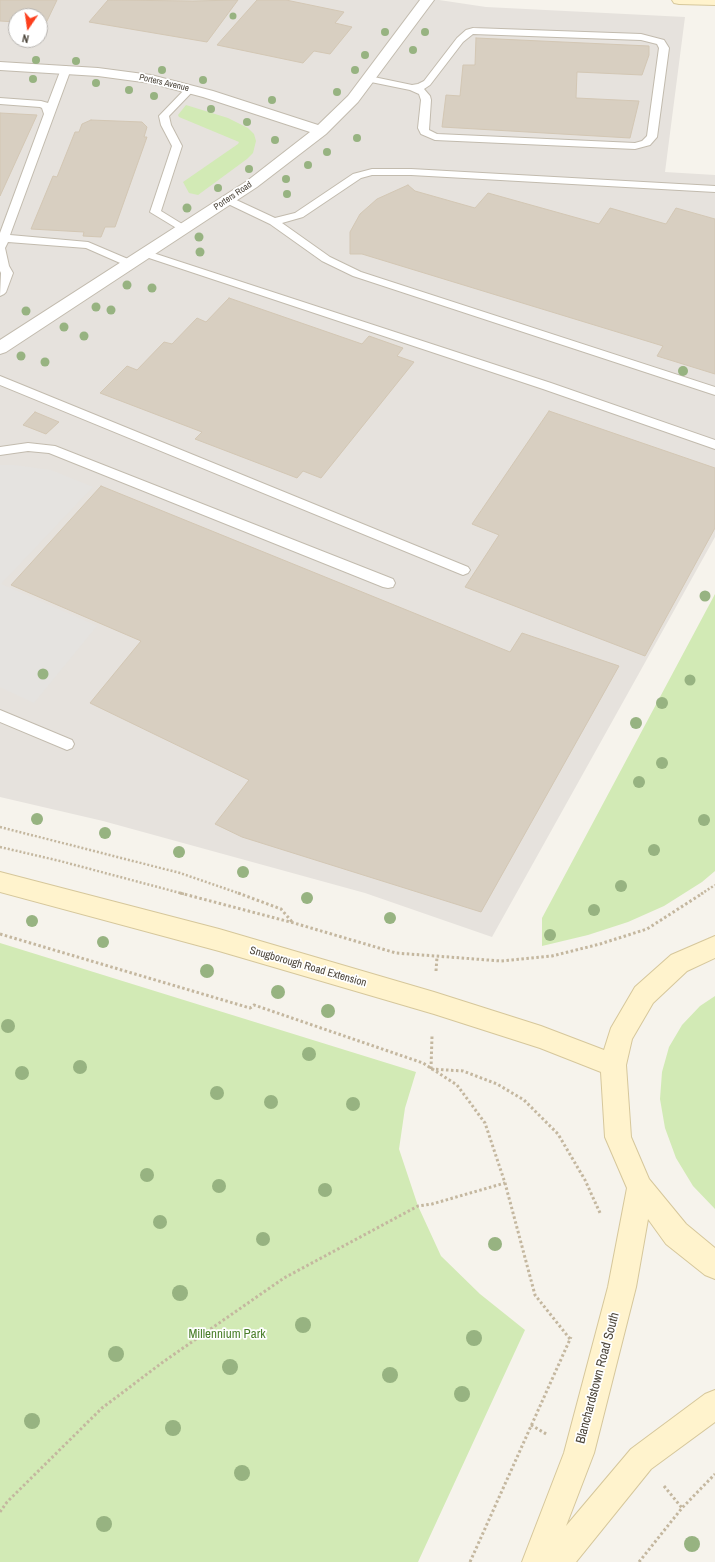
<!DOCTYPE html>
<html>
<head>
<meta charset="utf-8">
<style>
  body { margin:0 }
  #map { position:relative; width:715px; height:1562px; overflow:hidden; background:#f6f3ec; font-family:"Archivo Narrow",sans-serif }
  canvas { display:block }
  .north { position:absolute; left:8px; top:8px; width:40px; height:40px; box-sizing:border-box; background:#fff; border:1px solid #b7b4b0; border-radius:50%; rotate:193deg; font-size:11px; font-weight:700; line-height:16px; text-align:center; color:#4b4439 }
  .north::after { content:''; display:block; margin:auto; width:14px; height:18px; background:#fc3f1d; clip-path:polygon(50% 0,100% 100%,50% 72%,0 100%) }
</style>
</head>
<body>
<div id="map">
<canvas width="715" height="1562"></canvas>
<div class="north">N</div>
</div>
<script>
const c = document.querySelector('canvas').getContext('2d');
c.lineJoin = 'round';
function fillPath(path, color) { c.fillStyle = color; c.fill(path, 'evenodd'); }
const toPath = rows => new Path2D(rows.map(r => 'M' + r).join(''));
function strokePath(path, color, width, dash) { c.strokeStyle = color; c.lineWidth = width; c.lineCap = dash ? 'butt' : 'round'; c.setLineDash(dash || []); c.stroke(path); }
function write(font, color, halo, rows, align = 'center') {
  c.font = font + ' "Archivo Narrow",sans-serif'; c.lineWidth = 3.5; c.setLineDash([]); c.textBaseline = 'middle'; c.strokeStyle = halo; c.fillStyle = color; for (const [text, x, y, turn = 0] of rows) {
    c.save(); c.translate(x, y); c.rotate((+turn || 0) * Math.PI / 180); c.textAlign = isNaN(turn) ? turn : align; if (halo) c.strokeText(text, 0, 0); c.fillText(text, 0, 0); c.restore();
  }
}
const industrial = toPath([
  [0,0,439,0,486,7,685,17,665,172,715,175,715,537,492,937,365,893,103,821,0,797],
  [16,16,40,16,40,40,16,40]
]);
const green = toPath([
  [186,105,228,118,248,128,254,134,256,141,253,153,247,159,198,195,189,193,183,182,238,144,239,142,179,117,178,115],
  [715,594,715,871,702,882,664,906,628,922,588,935,542,946,542,918],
  [0,943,416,1072,405,1108,399,1149,418,1206,441,1256,480,1294,525,1330,418,1562,0,1562],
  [715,996,715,1209,693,1186,676,1158,665,1128,660,1099,662,1072,669,1047,682,1025,700,1006]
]);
const parking = toPath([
  [0,465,14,465,51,470,93,487,1,584,97,626,34,703,0,687]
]);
const building = toPath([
  [0,0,57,0,46,23,40,23,40,16,16,16,16,22,0,21,0,0],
  [108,0,193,1,238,0,207,42,89,22,108,0],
  [257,0,286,0,344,12,335,23,352,27,330,54,314,51,303,63,217,45,257,0],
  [476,38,649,46,649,55,642,75,577,72,576,98,639,101,630,138,442,127,446,95,460,96,463,65,475,65,476,38],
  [0,113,37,115,0,196,0,113],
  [91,120,142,122,147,127,144,137,147,137,115,227,105,227,101,237,83,236,84,232,31,229,53,176,57,177,75,132,79,132,82,124,91,120],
  [408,185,415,191,475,208,488,193,599,224,610,208,666,224,676,208,715,219,715,374,657,356,663,346,362,254,350,254,350,232,360,214,377,199,408,185],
  [229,298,362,344,369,336,403,348,397,356,414,362,321,478,303,471,297,478,195,439,202,432,100,393,127,366,137,370,164,342,172,344,197,318,206,322,229,298],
  [549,411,715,468,715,528,645,656,465,587,499,535,472,524,549,411],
  [35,412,59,422,46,434,23,425,35,412],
  [101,486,510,652,522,633,619,666,481,912,242,837,215,824,249,780,90,703,141,641,11,585,101,486]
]);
const pathFar1 = toPath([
  [0,827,180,873,241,894],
  [0,847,60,861,184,894],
  [701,894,715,885]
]);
const path = toPath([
  [180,893,294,923,396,953,501,961,552,956,600,944,647,929,703,893],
  [238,893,281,909,293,923],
  [0,934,250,1008,254,1005,423,1063,457,1085,485,1123,505,1183,535,1295,570,1339],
  [436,971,437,957],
  [431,1069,463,1071,497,1084,524,1100,558,1134,585,1180,600,1213],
  [431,1069,432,1036],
  [531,1425,548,1435],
  [664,1486,682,1508],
  [0,1512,7,1502,102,1408,163,1362,284,1278,418,1206,432,1204,505,1183],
  [470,1562,571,1337],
  [639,1562,682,1508,715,1474]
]);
const lane = toPath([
  [473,28,641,34,664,40,669,48,657,137,650,145,635,149,435,140,421,134,418,128,421,100,419,94,410,90,366,81,364,79,369,76,412,85,418,84,424,81,457,38,466,30,473,28],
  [473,34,641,40,657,44,659,48,647,136,642,141,635,143,437,134,429,130,431,100,430,96,424,89,430,85,463,42,473,34],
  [66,66,71,69,10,235,88,242,135,262,137,264,131,267,127,266,86,248,8,242,5,248,9,266,13,273,6,292,4,294,0,296,1,273,0,271,0,233,44,114,42,108,40,107,0,104,0,98,41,101,48,103,61,69,66,66],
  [190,86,195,89,169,116,171,125,182,146,161,211,187,227,188,229,187,231,183,232,150,212,172,146,161,125,159,116,187,87,190,86],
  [372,169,411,169,715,186,715,192,411,175,372,175,361,178,303,217,282,223,330,257,361,272,715,387,715,395,353,276,322,261,270,224,224,202,223,200,228,197,232,198,275,218,295,213,353,174,372,169],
  [147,251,551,383,715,440,715,449,543,389,143,256,141,254,143,252,147,251],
  [0,376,468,567,470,570,468,573,463,575,458,573,0,385,0,376],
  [28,443,55,446,393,579,395,583,393,587,388,588,383,587,49,453,28,451,0,455,0,447,28,443],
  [0,710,72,740,74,744,72,748,67,750,0,722,0,710]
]);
const street = toPath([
  [420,0,434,0,358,102,326,134,257,187,6,352,0,354,0,340,247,181,310,132,203,97,150,83,98,76,0,70,0,62,98,68,151,75,213,91,318,125,348,96,420,0]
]);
const secondary = toPath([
  [672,0,715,0,715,5,679,4,674,3,672,0],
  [0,872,219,929,434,992,541,1026,604,1050,611,1028,635,987,671,955,715,936,715,958,687,971,653,1003,632,1039,626,1065,631,1137,649,1179,686,1224,715,1248,715,1279,705,1275,666,1244,648,1219,636,1287,594,1453,566,1526,631,1449,705,1394,715,1390,715,1422,651,1469,576,1562,522,1562,564,1453,608,1287,627,1188,605,1137,601,1072,540,1048,434,1014,219,951,0,892,0,872]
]);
const trees = [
  [233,16,3.5],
  [385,32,4],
  [425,32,4],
  [413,50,4],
  [365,55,4],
  [36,60,4],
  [76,61,4],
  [162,70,4],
  [355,70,4],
  [33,79,4],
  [203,80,4],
  [96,83,4],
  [129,90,4],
  [337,92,4],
  [154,96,4],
  [272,100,4],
  [211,109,4],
  [247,122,4],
  [357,138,4],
  [275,140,4],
  [327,152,4],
  [308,165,4],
  [249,169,4],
  [286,179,4],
  [218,188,4],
  [287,194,4],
  [187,208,4.5],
  [199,237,4.5],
  [200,252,4.5],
  [127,285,4.5],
  [152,288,4.5],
  [96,307,4.5],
  [111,310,4.5],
  [26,311,4.5],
  [64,327,4.5],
  [84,336,4.5],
  [21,356,4.5],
  [45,362,4.5],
  [683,371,5],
  [705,596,5.5],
  [43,674,5.5],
  [690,680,5.5],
  [662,703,6],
  [636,723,6],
  [662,763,6],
  [639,782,6],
  [37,819,6],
  [704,820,6],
  [105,833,6],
  [654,850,6],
  [179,852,6],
  [243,872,6],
  [621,886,6],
  [307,898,6],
  [594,910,6],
  [390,918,6],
  [32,921,6],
  [550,935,6],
  [103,942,6],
  [207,971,7],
  [278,992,7],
  [328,1011,7],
  [8,1026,7],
  [309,1054,7],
  [80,1067,7],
  [22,1073,7],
  [217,1093,7],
  [271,1102,7],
  [353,1104,7],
  [147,1175,7],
  [219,1186,7],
  [325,1190,7],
  [160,1222,7],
  [263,1239,7],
  [495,1244,7],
  [180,1293,8],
  [303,1325,8],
  [474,1338,8],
  [116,1354,8],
  [230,1367,8],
  [390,1375,8],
  [462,1394,8],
  [32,1421,8],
  [173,1428,8],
  [242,1473,8],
  [104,1524,8],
  [692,1544,8]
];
const farStreetnames = [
  ["Porters Avenue",164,83,13],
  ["Porters Road",233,196,-34]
];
const streetNames = [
  ["Snugborough Road Extension",308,967,16]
];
const nearParknames = [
  ["Millennium Park",227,1335]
];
const nearStreetnames = [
  ["Blanchardstown Road South",598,1378,-75]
];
fillPath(industrial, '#e6e2dd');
fillPath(green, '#d2eab5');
fillPath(parking, '#e5e3e0');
fillPath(building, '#d8cfc1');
strokePath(building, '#d3c7b4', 1);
strokePath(lane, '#c2bbae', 2);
strokePath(street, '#c2bbae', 2);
strokePath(secondary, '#d6c79b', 2);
strokePath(pathFar1, '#c4b79f', 2.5, [2, 2]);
strokePath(path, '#c4b79f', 3, [2.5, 2.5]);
fillPath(lane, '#fff');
fillPath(street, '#fff');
fillPath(secondary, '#fff3cd');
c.fillStyle = '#97b381';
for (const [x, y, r] of trees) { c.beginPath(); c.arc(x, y, r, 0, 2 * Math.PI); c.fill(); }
write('9px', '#4b4439', '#fff', farStreetnames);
write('11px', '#4b4439', '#fff', streetNames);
write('13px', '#4a7f2a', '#fff', nearParknames);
write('13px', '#4b4439', '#fff', nearStreetnames);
</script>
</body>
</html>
